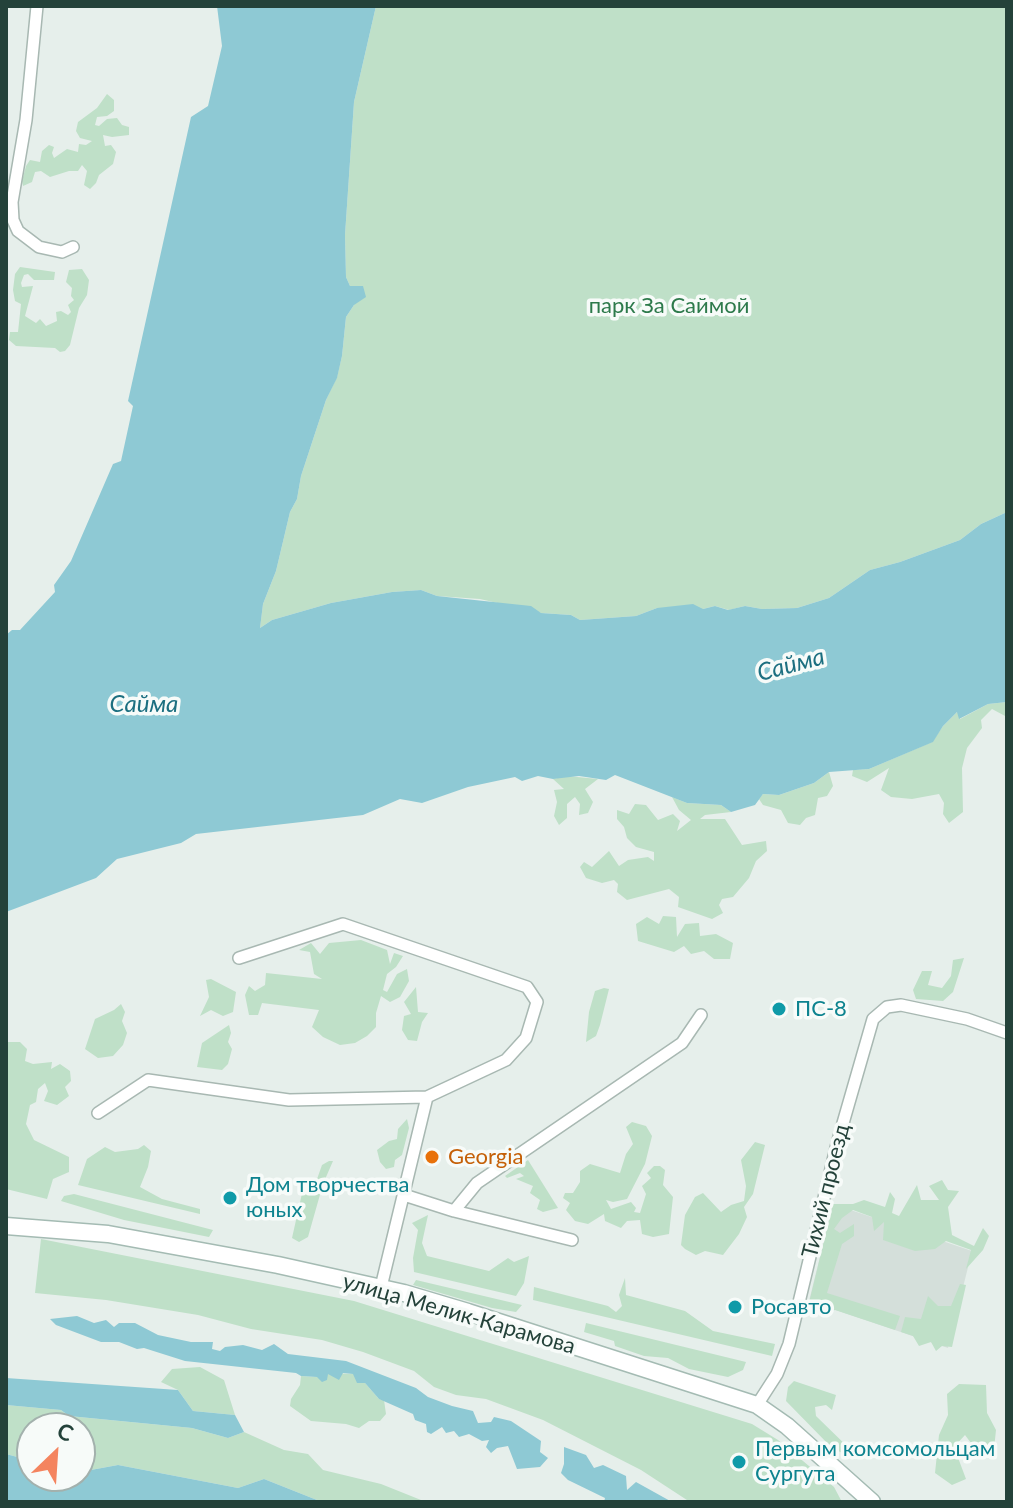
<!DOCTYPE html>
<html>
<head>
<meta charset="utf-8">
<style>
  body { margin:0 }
  #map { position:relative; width:1013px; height:1508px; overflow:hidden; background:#e6efeb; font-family:Lato,sans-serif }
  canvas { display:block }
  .frame { position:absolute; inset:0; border:8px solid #24423a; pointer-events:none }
  .north { position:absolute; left:16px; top:1412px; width:80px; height:80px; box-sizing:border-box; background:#f7fbf9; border:2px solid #a3b1ad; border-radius:50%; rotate:25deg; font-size:22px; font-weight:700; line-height:32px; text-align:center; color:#24423a }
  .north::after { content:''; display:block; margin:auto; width:28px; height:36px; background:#f4845f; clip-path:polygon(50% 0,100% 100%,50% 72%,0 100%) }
</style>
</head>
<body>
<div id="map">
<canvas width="1013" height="1508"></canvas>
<div class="frame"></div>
<div class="north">С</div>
</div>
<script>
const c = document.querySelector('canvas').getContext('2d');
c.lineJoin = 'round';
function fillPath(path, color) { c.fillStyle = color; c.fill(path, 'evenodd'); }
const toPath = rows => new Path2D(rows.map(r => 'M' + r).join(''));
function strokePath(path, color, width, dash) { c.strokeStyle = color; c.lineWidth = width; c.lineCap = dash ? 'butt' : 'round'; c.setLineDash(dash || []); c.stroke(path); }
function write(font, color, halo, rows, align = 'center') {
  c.font = font + ' Lato,sans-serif'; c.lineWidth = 7; c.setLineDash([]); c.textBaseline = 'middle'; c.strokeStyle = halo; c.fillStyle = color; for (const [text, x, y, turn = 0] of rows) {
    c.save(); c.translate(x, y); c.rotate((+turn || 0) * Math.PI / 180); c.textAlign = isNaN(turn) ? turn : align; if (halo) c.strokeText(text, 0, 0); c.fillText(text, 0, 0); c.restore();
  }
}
const built = toPath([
  [833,1204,972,1251,948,1348,809,1301]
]);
const green = toPath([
  [376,6,1007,6,1007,512,981,524,960,540,900,562,870,570,829,598,797,608,762,609,745,606,729,610,715,606,703,609,657,608,636,616,580,620,571,615,541,613,480,599,437,596,421,590,392,592,331,603,272,620,260,628,263,604,276,571,290,512,297,499,301,476,326,400,337,377,342,356,346,317,354,305,356,287,350,286,346,277,345,235,354,102],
  [107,94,114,100,114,111,107,116,97,117,95,125,99,126,107,119,117,118,122,125,129,127,129,135,112,137,103,135,105,146,111,145,116,152,113,164,99,175,96,183,90,189,84,185,87,171,82,165,78,171,69,171,50,177,41,171,35,172,32,182,23,186,22,181,26,166,30,160,40,162,42,151,49,145,54,147,52,153,54,158,67,149,78,152,79,144,86,145,92,141,80,138,76,131,78,122,97,108],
  [20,267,55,272,54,280,34,280,28,274,24,275,21,283,22,287,33,286,25,316,36,323,40,319,46,326,57,321,56,312,61,311,68,315,71,312,68,305,74,300,71,296,72,288,66,282,69,270,82,269,89,280,87,295,79,308,70,345,65,351,60,352,55,348,16,346,9,340,10,332,18,332,21,304,15,301,13,290,15,274],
  [1007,702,1007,717,992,709,981,720,982,728,967,748,962,768,963,812,949,823,943,814,944,803,939,794,912,799,891,797,881,790,889,768,867,782,852,776,853,770,869,769,932,742,943,726,958,711,960,719,988,704],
  [829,772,833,786,827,796,818,798,815,815,806,818,800,825,788,823,781,810,763,805,759,799,763,794,779,795,814,783],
  [567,776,598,779,585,789,593,802,588,813,579,815,580,804,575,797,567,804,567,818,559,825,554,816,557,802,554,790,564,789,553,779],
  [672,797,687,803,721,805,731,812,705,815,700,819,725,819,742,845,766,841,767,851,756,861,749,878,733,897,722,899,719,905,723,913,712,919,678,907,679,897,669,889,627,900,617,892,618,884,614,880,602,883,586,878,580,867,584,862,592,867,609,851,619,866,628,860,648,857,654,861,654,852,636,847,627,838,624,827,617,819,617,810,629,814,635,804,646,805,658,820,673,814,680,821,677,831,691,820,679,810],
  [663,916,676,917,677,937,685,924,699,923,700,936,716,934,733,943,730,959,714,959,704,951,691,954,684,946,674,952,638,941,636,924,647,917,659,924],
  [361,940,387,950,390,964,394,953,403,956,396,967,387,974,383,990,387,992,397,974,407,969,409,981,400,997,390,1002,381,996,376,1013,376,1027,367,1036,355,1043,340,1045,323,1037,312,1027,319,1010,262,1003,258,1015,249,1015,245,995,249,986,255,991,265,985,266,973,322,979,314,974,310,952,299,950,311,943,320,954,329,943],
  [964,958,953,992,943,1001,916,999,913,990,922,971,932,971,928,985,942,988,951,976,953,960],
  [211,979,236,992,233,1012,223,1016,211,1010,200,1016,209,997,206,980],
  [416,987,418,1012,428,1013,422,1022,417,1041,408,1040,402,1030,404,1016,411,1014,404,1002],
  [604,988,609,989,600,1025,596,1036,586,1042,589,1012,595,991],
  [121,1004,125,1012,122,1021,127,1033,123,1045,113,1056,98,1058,85,1049,95,1019,114,1010],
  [229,1025,231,1033,228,1042,232,1049,228,1064,222,1070,197,1067,202,1043],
  [6,1042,20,1042,27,1049,25,1061,33,1064,52,1062,51,1069,60,1064,70,1071,71,1081,65,1087,69,1096,57,1105,44,1101,48,1091,45,1083,38,1089,36,1102,30,1105,26,1124,34,1140,69,1157,69,1172,53,1179,47,1199,6,1189],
  [407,1119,409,1128,402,1155,395,1160,394,1167,386,1169,380,1162,377,1150,389,1141,397,1139,398,1129],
  [632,1122,646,1126,652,1136,645,1164,627,1199,613,1202,606,1200,611,1209,631,1202,636,1208,634,1212,640,1213,646,1194,642,1186,651,1178,647,1173,654,1166,660,1166,665,1170,663,1185,673,1197,669,1234,653,1237,642,1234,640,1220,627,1221,621,1228,605,1221,604,1214,588,1224,575,1221,566,1210,570,1203,563,1198,565,1193,573,1193,580,1182,580,1171,590,1164,620,1173,626,1154,633,1144,626,1127],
  [755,1142,765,1145,753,1194,744,1207,747,1217,739,1234,723,1255,705,1251,696,1255,685,1249,681,1245,685,1215,695,1197,703,1193,721,1212,731,1205,744,1201,746,1186,741,1160],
  [144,1145,151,1151,148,1167,140,1187,162,1199,200,1209,200,1214,78,1185,87,1159,105,1147,115,1152,138,1149],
  [528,1160,558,1208,543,1212,537,1209,540,1200,530,1193,533,1186,516,1179,524,1176,520,1173,507,1178,505,1176],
  [329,1161,333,1161,323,1184,308,1237,299,1242,292,1238,305,1180,316,1182,322,1165],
  [942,1180,948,1190,959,1191,948,1207,952,1235,974,1246,983,1228,989,1236,983,1250,966,1269,971,1250,946,1241,935,1249,915,1251,883,1240,884,1222,874,1231,872,1217,853,1210,842,1218,834,1229,840,1233,854,1224,854,1236,842,1244,827,1293,900,1316,895,1330,835,1310,826,1313,808,1307,833,1204,853,1204,864,1200,885,1207,890,1192,895,1199,892,1213,899,1216,917,1185,921,1200,939,1200,929,1186],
  [74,1194,213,1230,209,1237,124,1220,61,1201,64,1196],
  [428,1215,422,1243,427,1256,489,1271,508,1258,514,1262,529,1256,524,1283,516,1296,414,1272,413,1258,418,1230,412,1223],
  [41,1239,354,1301,752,1424,778,1440,834,1487,842,1502,690,1502,641,1470,543,1420,486,1399,456,1395,434,1387,414,1371,363,1352,322,1340,251,1329,198,1315,106,1300,35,1293],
  [625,1278,626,1295,685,1311,713,1331,775,1344,772,1356,533,1300,534,1287,608,1306,616,1312,622,1306,619,1295],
  [416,1280,522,1305,516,1312,492,1308,413,1285],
  [960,1284,966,1285,952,1347,942,1346,936,1351,931,1342,919,1346,913,1336,901,1332,905,1317,921,1319,928,1296,938,1306,951,1306],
  [586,1323,746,1362,743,1370,728,1377,689,1369,668,1358,644,1356,615,1346,614,1341,584,1332],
  [200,1367,224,1380,235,1415,193,1411,178,1390,161,1382,172,1369],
  [328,1373,354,1374,365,1383,379,1399,384,1400,386,1414,380,1421,369,1421,359,1428,346,1424,311,1421,290,1406,291,1399,300,1385,301,1376,317,1377],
  [794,1381,836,1395,832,1410,826,1405,815,1407,816,1416,854,1453,855,1460,831,1447,786,1401,788,1387],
  [959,1384,986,1385,987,1413,996,1430,994,1449,974,1447,965,1435,954,1447,966,1479,952,1485,935,1473,939,1435,948,1415,947,1394],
  [6,1405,61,1410,69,1416,192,1428,228,1438,244,1432,284,1450,308,1454,323,1470,381,1484,426,1502,322,1502,264,1479,238,1488,118,1465,80,1472,80,1428,32,1428,32,1461,6,1454]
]);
const water = toPath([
  [217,6,376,6,354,102,345,235,346,277,350,286,363,286,366,297,354,305,346,317,342,356,337,378,326,400,301,476,297,499,290,512,276,571,263,604,260,628,272,620,331,603,392,592,421,590,437,596,531,606,541,613,571,615,580,620,636,616,657,608,693,604,703,609,715,606,728,610,745,606,762,609,797,608,829,598,870,570,900,562,960,540,981,524,1007,512,1007,702,988,704,959,719,957,712,943,726,933,742,869,769,829,772,814,783,779,795,763,794,755,805,731,812,721,805,687,803,615,775,606,780,579,776,553,779,538,776,522,781,515,777,468,787,422,803,400,799,363,815,196,834,181,843,117,859,96,878,6,912,6,635,12,630,20,630,55,592,54,585,71,561,113,464,121,461,133,406,128,401,191,117,208,106,222,46],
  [77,1316,94,1323,106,1320,114,1327,119,1323,135,1323,158,1335,191,1342,213,1342,212,1349,220,1351,225,1347,243,1345,262,1350,274,1344,288,1354,346,1361,416,1388,428,1397,452,1406,473,1411,478,1423,491,1422,494,1417,511,1421,541,1441,540,1452,548,1458,540,1467,517,1469,508,1446,497,1448,491,1453,486,1447,489,1440,482,1441,469,1434,459,1437,454,1431,446,1433,442,1427,431,1434,427,1432,426,1424,415,1420,413,1414,379,1399,365,1383,357,1383,353,1374,343,1373,339,1380,328,1374,327,1380,322,1382,317,1377,301,1376,296,1373,185,1361,144,1348,137,1349,119,1342,101,1342,56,1325,50,1319],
  [6,1378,178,1390,193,1411,235,1415,244,1432,228,1438,192,1428,69,1416,61,1410,6,1405],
  [564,1447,586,1455,594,1468,603,1465,626,1476,627,1490,636,1482,672,1502,604,1502,605,1498,568,1480,561,1473,564,1464],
  [6,1454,32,1461,32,1476,80,1476,80,1472,118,1465,238,1488,264,1479,322,1502,6,1502]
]);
const street = toPath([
  [37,6,26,120,12,202,13,220,18,231,39,247,62,252,73,247],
  [98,1113,148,1080,289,1100,427,1097,506,1060,526,1038,537,1002,527,987,343,924,239,958],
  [404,1195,454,1211,572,1240],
  [454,1211,477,1183,682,1043,701,1015],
  [381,1287,427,1097],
  [757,1405,777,1374,789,1344,837,1144,873,1019,887,1007,901,1005,967,1019,1007,1033]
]);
const secondary = toPath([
  [6,1226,108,1234,278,1265,404,1293,468,1312,757,1405,787,1426,872,1502]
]);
const markers = [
  [779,1009,8,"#0f9aa8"],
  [432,1157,8,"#e8710a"],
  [230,1198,8,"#0f9aa8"],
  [735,1307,8,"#0f9aa8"],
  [739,1462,8,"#0f9aa8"]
];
const parkNames = [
  ["парк За Саймой",669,306]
];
const cultureNames = [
  ["ПС-8",795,1009],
  ["Дом творчества",246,1185],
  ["юных",246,1210],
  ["Росавто",751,1307],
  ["Первым комсомольцам",755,1449],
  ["Сургута",755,1474]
];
const foodNames = [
  ["Georgia",448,1157]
];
const streetNames = [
  ["Тихий проезд",826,1191,-76],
  ["улица Мелик-Карамова",459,1314,16]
];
const waterNames = [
  ["Сайма",791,665,-15],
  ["Сайма",144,704]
];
fillPath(built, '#d4dfda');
fillPath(green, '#bfe0c8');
fillPath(water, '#8ec9d4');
strokePath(street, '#a8b8b2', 14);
strokePath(secondary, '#a4bbb3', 19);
strokePath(street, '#fff', 11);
strokePath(secondary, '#fff', 16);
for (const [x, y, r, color] of markers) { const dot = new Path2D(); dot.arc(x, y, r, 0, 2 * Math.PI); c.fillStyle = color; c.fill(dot); strokePath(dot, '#f7fbf9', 3); }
write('22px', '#2d7a4b', '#f7fbf9', parkNames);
write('22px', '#0d838f', '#f7fbf9', cultureNames, 'left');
write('22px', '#c56008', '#f7fbf9', foodNames, 'left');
write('22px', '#24423a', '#f7fbf9', streetNames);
write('italic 24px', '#1c6f80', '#f7fbf9', waterNames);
</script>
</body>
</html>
